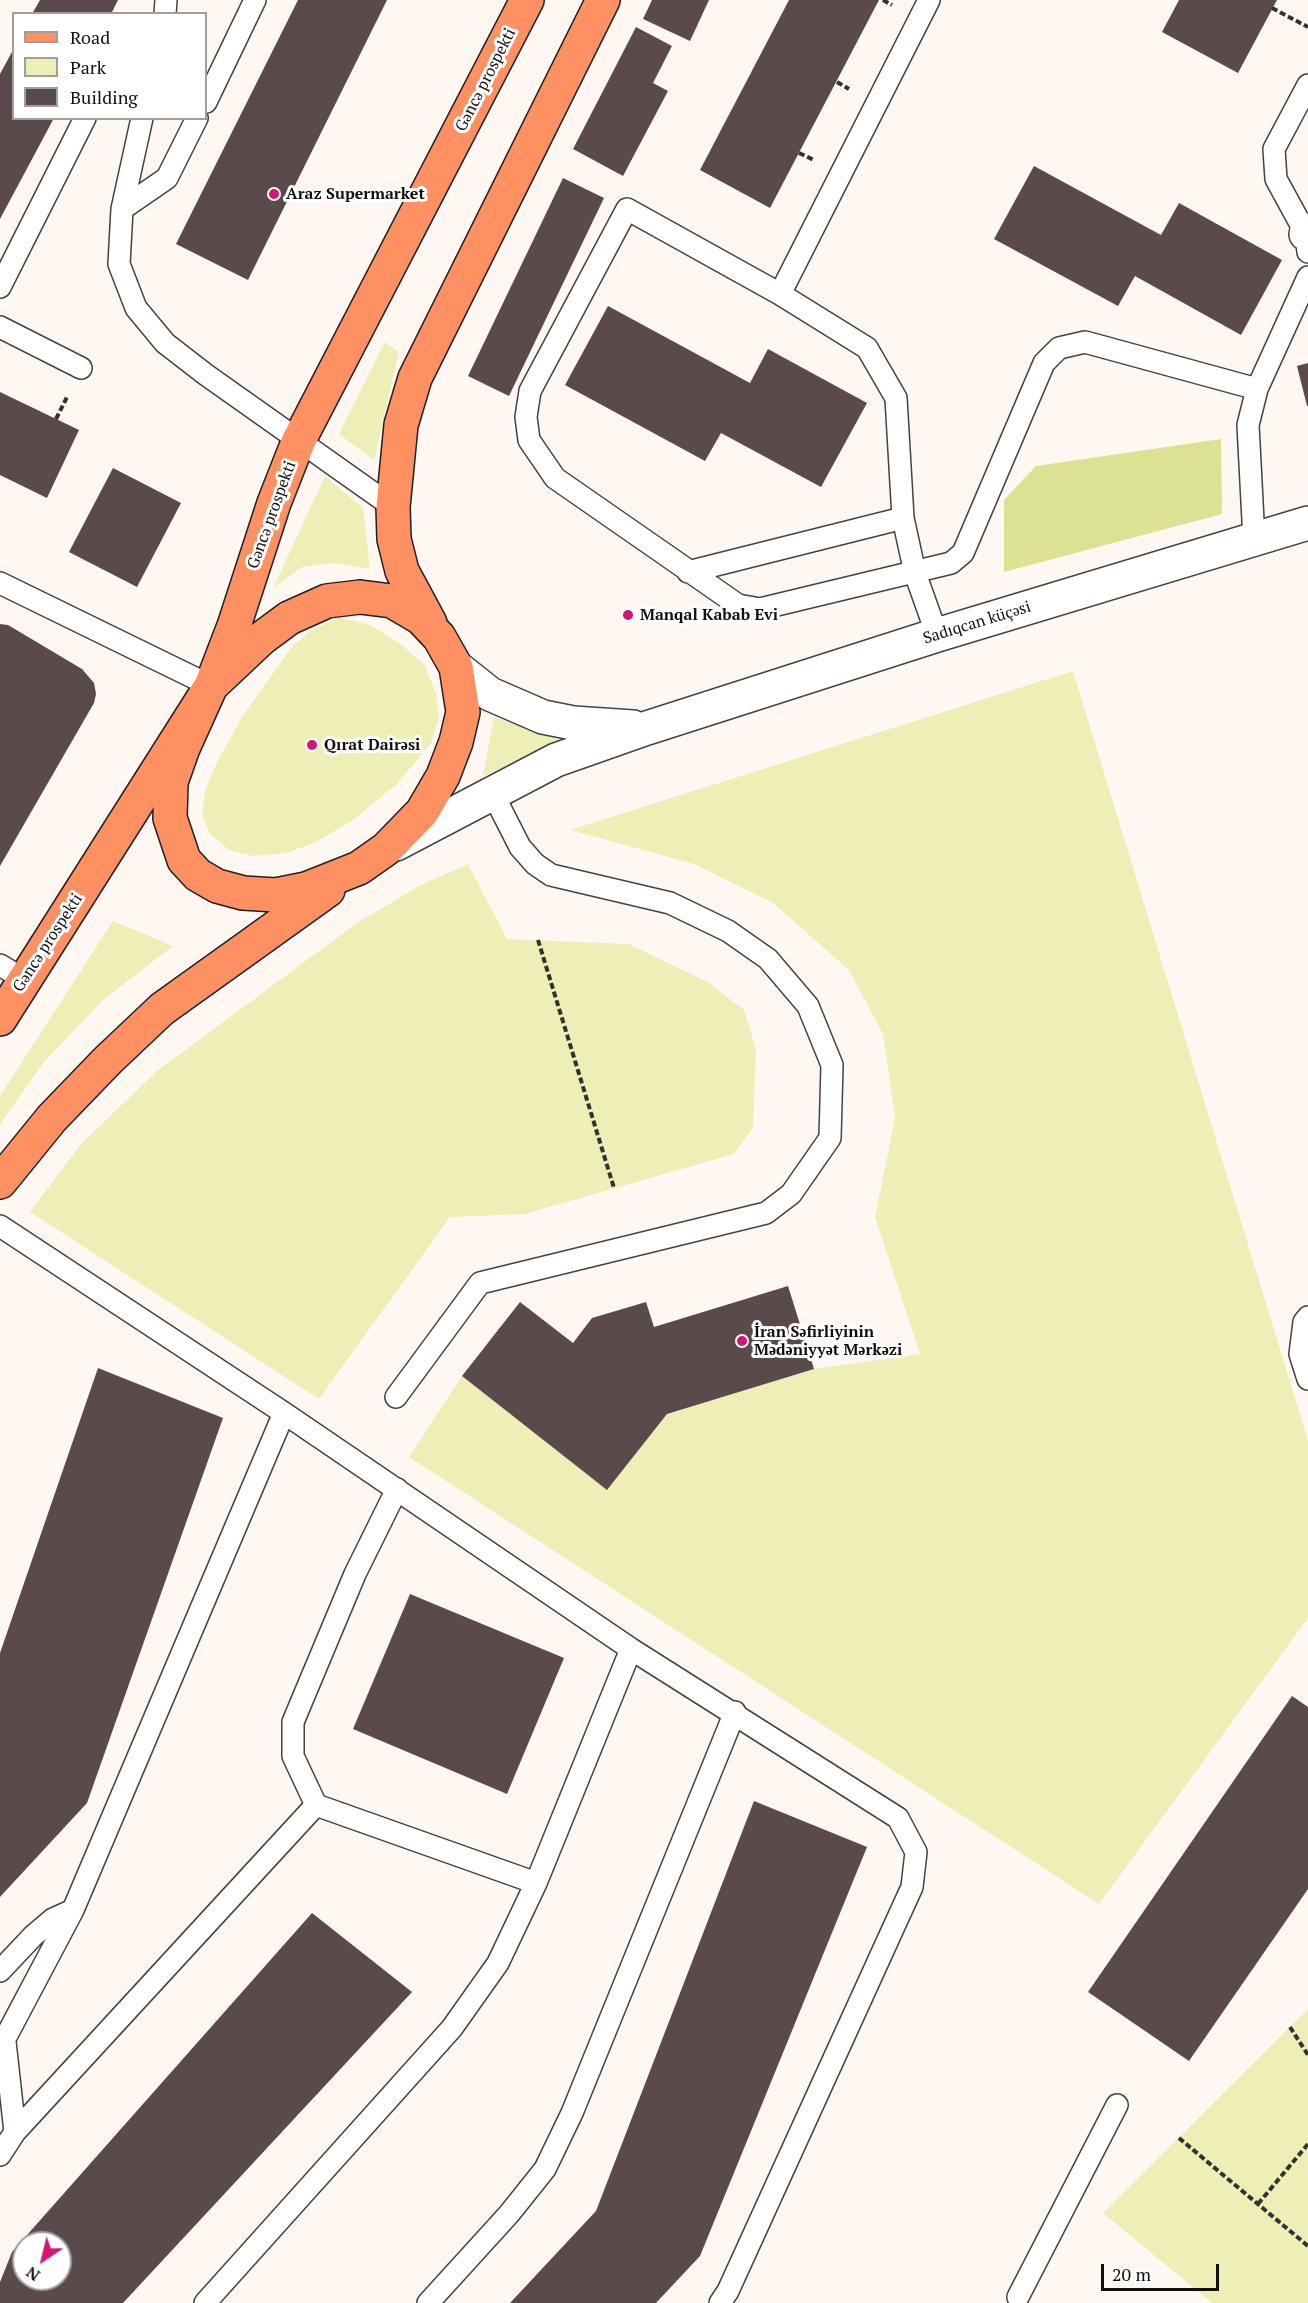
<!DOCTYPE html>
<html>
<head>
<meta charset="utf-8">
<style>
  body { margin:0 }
  #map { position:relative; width:1308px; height:2303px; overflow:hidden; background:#fff7f2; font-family:"PT Serif",serif }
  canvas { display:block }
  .legend { position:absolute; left:12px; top:12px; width:195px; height:108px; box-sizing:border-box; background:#fff; border:2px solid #9f9f9f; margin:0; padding:8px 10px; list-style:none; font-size:18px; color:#101010 }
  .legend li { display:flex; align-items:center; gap:12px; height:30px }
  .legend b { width:30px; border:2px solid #9f9f9f }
  .north { position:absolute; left:12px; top:2231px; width:60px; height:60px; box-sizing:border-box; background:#fff; border:2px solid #9f9f9f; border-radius:50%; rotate:215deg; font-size:16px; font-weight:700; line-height:24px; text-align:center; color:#101010 }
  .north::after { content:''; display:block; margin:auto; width:21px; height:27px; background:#d11676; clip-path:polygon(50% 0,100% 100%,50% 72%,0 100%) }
  .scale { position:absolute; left:1101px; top:2264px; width:118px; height:27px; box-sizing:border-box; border:3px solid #101010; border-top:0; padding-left:8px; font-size:18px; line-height:21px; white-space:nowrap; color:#101010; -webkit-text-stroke:4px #fff; paint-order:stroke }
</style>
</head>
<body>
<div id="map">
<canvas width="1308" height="2303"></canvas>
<ul class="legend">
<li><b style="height:8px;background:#ff9062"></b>Road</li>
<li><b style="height:16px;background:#eeefb6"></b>Park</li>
<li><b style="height:16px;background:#5a4a4c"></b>Building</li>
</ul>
<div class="north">N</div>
<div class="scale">20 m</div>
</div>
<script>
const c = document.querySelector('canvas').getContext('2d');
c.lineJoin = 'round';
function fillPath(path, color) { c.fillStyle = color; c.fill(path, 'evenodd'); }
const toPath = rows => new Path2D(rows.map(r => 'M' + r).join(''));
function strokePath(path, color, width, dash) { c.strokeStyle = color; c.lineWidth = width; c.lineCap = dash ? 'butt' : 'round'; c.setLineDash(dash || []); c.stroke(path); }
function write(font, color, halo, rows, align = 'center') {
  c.font = font + ' "PT Serif",serif'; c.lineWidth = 6; c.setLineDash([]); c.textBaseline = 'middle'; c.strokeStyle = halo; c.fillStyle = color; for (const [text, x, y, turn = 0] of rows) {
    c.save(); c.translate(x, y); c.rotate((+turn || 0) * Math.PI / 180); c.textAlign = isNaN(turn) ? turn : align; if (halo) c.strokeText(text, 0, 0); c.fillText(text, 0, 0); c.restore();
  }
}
const green = toPath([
  [385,342,399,352,374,460,339,434],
  [325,476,363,508,370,569,334,563,302,567,273,588],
  [339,617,370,625,399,643,424,664,436,693,439,717,431,743,398,783,353,820,314,843,286,853,253,856,229,850,210,834,202,814,205,791,217,762,244,714,292,647,310,631],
  [1073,671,1308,1441,1308,1618,1099,1904,409,1457,462,1376,607,1490,667,1414,814,1369,920,1354,875,1217,895,1118,883,1034,849,970,773,903,694,864,570,830],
  [494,717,563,741,483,776],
  [468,864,507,939,629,944,709,983,744,1010,756,1049,753,1127,734,1154,525,1214,450,1217,319,1399,30,1212,80,1145,157,1071,357,923,421,885],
  [113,921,173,946,103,1000,44,1062,0,1124,0,1096],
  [1308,2009,1308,2303,1212,2303,1103,2213]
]);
const forest = toPath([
  [1221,439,1222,514,1004,572,1004,500,1036,466]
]);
const building = toPath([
  [40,0,118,0,111,14,32,14],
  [298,0,387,0,248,280,176,244],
  [652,0,709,0,690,41,643,19],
  [789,0,879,0,770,208,700,170],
  [1179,0,1277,0,1238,73,1162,32],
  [636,27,672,46,653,83,668,91,623,176,573,149],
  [14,48,14,118,54,118,0,219,0,74],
  [1034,166,1161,235,1179,203,1282,260,1241,335,1135,276,1118,306,994,239],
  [563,178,604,198,509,396,468,376],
  [608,306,750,383,768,349,867,403,821,487,721,433,705,461,565,385],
  [1308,363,1308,406,1307,406,1297,366],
  [0,392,79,430,47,498,0,475],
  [113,468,181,503,137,587,69,552],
  [0,624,8,625,82,669,94,683,96,694,94,703,0,866],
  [788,1286,814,1369,667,1414,607,1490,462,1376,520,1302,573,1343,592,1318,646,1302,654,1327],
  [98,1368,223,1418,87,1803,0,1897,0,1653],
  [410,1594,564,1658,507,1794,353,1729],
  [1292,1696,1308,1707,1308,1889,1189,2061,1088,1992],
  [754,1801,867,1847,700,2256,656,2303,510,2303,596,2211],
  [312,1913,412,1992,123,2303,0,2303,0,2282,12,2252],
  [24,2243,60,2243,60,2279,24,2279]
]);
const path = toPath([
  [883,0,892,5],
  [1272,8,1308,27],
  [837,82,849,89],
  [799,153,814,160],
  [56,419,68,395],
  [538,940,614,1188],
  [1290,2027,1308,2055],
  [1179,2138,1308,2246],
  [1258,2204,1308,2144]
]);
const service = toPath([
  [929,0,780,294,867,348,896,398,903,518,915,573,937,635],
  [165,14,166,0],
  [1308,85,1274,149,1276,179,1306,234,1308,252],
  [206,102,255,0],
  [142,118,122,209,119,264,136,308,165,343,205,374,393,507],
  [122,209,167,178,197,118],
  [0,287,85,118],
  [780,294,627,209,530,391,526,417,529,440,555,478,738,605,760,609,951,563,963,553,1044,363,1059,348,1085,342,1257,389],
  [0,327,81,368],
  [1254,540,1248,425,1257,389,1308,277],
  [688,572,903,518],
  [0,583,211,686],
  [0,965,25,980],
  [0,1226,284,1413,631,1649,898,1818,916,1852,912,1887,728,2291,720,2303],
  [1308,1317,1304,1322,1300,1354,1308,1379],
  [396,1397,480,1283,766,1213,791,1194,830,1138,832,1065,808,1006,768,959,728,931,670,903,551,875,535,864,520,847,492,792],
  [316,1805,536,1883],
  [0,1971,33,1936,53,1919,73,1910],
  [5,2042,15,2132],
  [0,2048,73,1910,284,1413],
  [0,2155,15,2132,316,1805,293,1756,293,1722,355,1574,397,1489],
  [1018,2297,1117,2105],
  [205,2303,452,2028,498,1963,536,1883,631,1649],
  [428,2303,509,2214,545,2169,572,2113,735,1712]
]);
const minor = toPath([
  [1306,234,1308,230]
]);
const tertiary = toPath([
  [456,667,490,694,543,717,573,723,633,727],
  [396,844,556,760,647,728,937,635,1308,523]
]);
const primary = toPath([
  [360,597,392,601,421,618,439,637,456,667,463,712,456,742,443,776,422,812,386,849,359,868,306,889,276,895,243,893,217,886,198,875,184,860,170,818,171,782,183,748,211,686,262,638,289,618,327,601,360,597],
  [430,623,402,571,394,539,393,507,401,425,415,378,603,0],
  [0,1019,211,686,234,626,274,503,298,442,527,0],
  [0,1182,52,1118,108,1060,162,1009,328,890]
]);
const markers = [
  [274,194,6,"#d11676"],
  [628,615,6,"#d11676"],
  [312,745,6,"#d11676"],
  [742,1341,6,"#d11676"]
];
const streetNames = [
  ["Gəncə prospekti",486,80,-63],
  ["Gəncə prospekti",272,515,-70],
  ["Sadıqcan küçəsi",977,623,-17],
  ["Gəncə prospekti",48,943,-57]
];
const poiNames = [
  ["Araz Supermarket",286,194],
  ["Manqal Kabab Evi",640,615],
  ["Qırat Dairəsi",324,745],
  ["İran Səfirliyinin",754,1332],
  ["Mədəniyyət Mərkəzi",754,1350]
];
fillPath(green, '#eeefb6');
fillPath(forest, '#dbe293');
fillPath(building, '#5a4a4c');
strokePath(service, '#434343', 24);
strokePath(minor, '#434343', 36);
strokePath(tertiary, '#434343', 36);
strokePath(primary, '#212121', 36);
strokePath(path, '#323232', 4, [6, 3]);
strokePath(service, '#fff', 21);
strokePath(minor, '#fff', 33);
strokePath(tertiary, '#fff', 33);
strokePath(primary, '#ff9062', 33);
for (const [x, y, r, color] of markers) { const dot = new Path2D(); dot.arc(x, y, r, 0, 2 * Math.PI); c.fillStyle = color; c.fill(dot); strokePath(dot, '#fff', 2); }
write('16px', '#101010', '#fff', streetNames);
write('bold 16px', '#101010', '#fff', poiNames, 'left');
</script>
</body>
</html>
